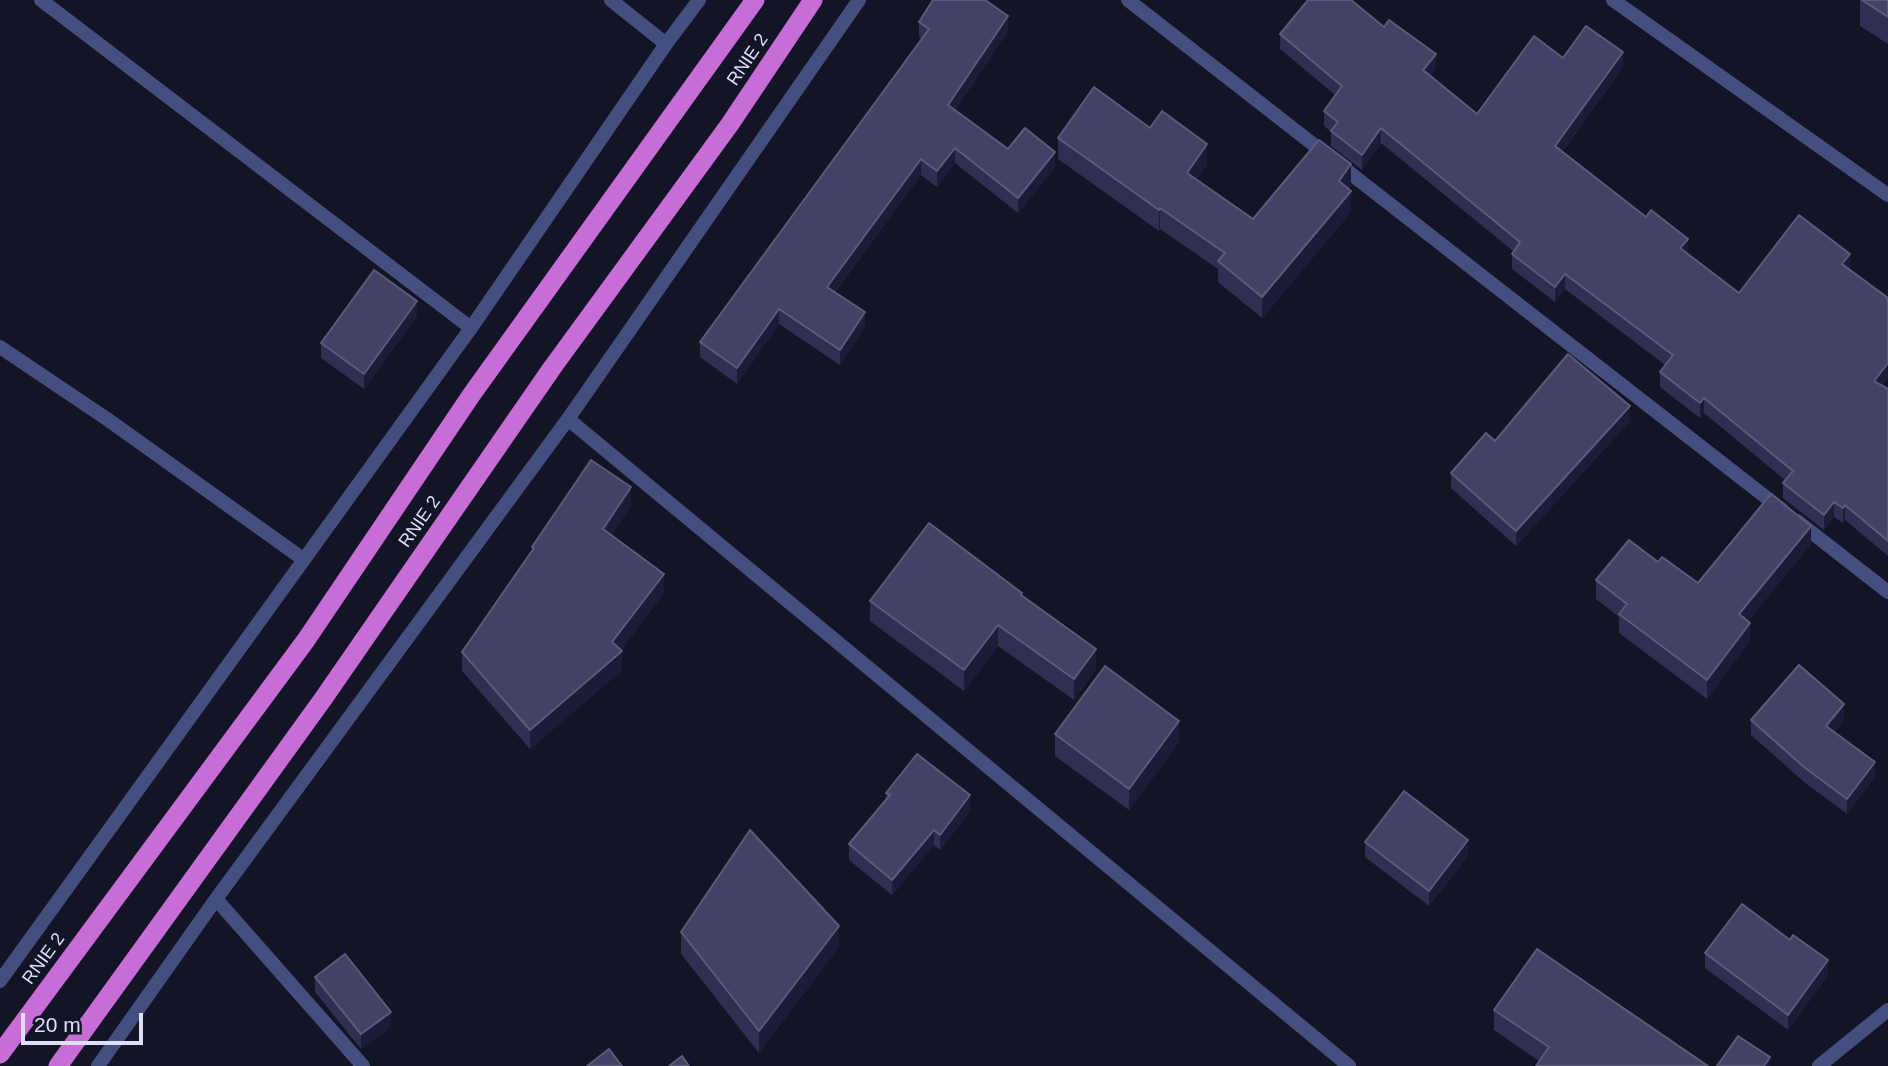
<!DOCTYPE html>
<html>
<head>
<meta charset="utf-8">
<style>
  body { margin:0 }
  #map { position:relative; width:1888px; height:1066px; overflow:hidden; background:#131426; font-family:Helvetica,sans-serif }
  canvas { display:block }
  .scale { position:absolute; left:21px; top:1013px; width:122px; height:32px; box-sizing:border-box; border:4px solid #dde0fa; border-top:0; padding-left:9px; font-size:21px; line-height:24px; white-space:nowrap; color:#dde0fa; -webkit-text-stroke:5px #131426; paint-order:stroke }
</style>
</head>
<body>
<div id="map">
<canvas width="1888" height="1066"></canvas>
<div class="scale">20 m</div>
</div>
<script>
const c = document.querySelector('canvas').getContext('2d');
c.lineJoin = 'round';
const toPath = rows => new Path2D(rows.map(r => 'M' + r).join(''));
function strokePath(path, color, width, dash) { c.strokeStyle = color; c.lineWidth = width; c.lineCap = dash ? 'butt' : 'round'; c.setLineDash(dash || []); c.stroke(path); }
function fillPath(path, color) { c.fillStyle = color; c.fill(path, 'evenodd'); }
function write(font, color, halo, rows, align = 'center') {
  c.font = font + ' Helvetica,sans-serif'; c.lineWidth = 5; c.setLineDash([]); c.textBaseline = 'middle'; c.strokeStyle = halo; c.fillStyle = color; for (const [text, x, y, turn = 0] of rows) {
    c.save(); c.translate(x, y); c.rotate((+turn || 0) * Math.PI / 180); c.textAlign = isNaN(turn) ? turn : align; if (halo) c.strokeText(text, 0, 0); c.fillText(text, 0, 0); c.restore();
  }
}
const minor = toPath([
  [41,0,471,328],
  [611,0,666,44],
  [1128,0,1781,509],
  [1613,0,1888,195],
  [0,347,107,419,303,559],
  [568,419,1349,1066],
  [1797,521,1888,592],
  [216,899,363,1066],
  [98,1066,216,899,568,419,859,0],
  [1819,1066,1888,1010]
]);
const tertiary = toPath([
  [0,981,471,328,666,44,699,0]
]);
const trunk = toPath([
  [0,1054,306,640,472,394,755,0],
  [58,1066,323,699,552,368,730,124,813,0]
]);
const wall = toPath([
  [1860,0,1888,0,1888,44,1860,26],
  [919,22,1008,31,955,110,1008,149,1055,167,1018,213,955,163,937,187,921,175,835,292,865,327,840,365,779,324,737,384,700,357,700,342,922,39,919,37],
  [1280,34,1436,68,1430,76,1477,114,1563,58,1623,67,1562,152,1687,254,1739,293,1850,269,1888,298,1888,378,1882,386,1888,389,1888,556,1845,520,1843,523,1834,517,1824,530,1783,498,1783,483,1785,480,1704,413,1700,418,1660,387,1660,372,1665,365,1565,289,1555,302,1512,269,1512,254,1513,251,1381,143,1362,170,1331,146,1331,132,1324,126,1324,111,1335,95,1280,49],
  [1150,128,1207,165,1196,180,1253,219,1351,186,1348,189,1351,212,1262,318,1218,282,1218,269,1160,229,1159,231,1058,159,1058,138],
  [417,316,364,389,321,358,321,343],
  [1630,421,1516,546,1451,488,1451,473,1495,441],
  [631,506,611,535,664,593,621,650,622,670,530,749,462,671,462,652,532,552,532,547],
  [1811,544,1748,621,1750,641,1707,699,1619,633,1619,617,1596,599,1596,580,1658,562,1698,583],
  [1022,597,1096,669,1074,700,998,646,964,691,870,621,870,601],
  [1844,719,1834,732,1875,777,1847,814,1804,782,1751,735,1751,720],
  [1055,734,1179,742,1129,810,1055,756],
  [886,793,970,811,940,850,934,845,892,895,849,860,849,844,886,799],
  [1365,842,1468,856,1429,906,1365,857],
  [681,932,839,947,759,1053,681,954],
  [1705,953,1828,975,1788,1030,1705,968],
  [315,977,391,1027,361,1049,315,992],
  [1494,1010,1708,1066,1539,1061,1494,1030]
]);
const shadedWall = toPath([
  [1008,16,1008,31,948,120,948,105],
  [1623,52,1623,67,1555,161,1555,146],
  [1436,54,1436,68,1423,85,1423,70],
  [1381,128,1381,143,1362,170,1362,155],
  [1207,144,1207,165,1187,194,1187,173],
  [955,148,955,163,937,187,937,171],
  [1055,152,1055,167,1018,213,1018,198],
  [921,159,921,175,827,302,827,287],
  [1351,164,1351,186,1339,202,1339,181],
  [1351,191,1351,212,1262,318,1262,297],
  [1160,208,1160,229,1159,231,1159,210],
  [1688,239,1688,254,1680,248],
  [1850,254,1850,269,1842,264],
  [1565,274,1565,289,1555,302,1555,287],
  [417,301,417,316,364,389,364,374],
  [779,309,779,324,737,384,737,368],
  [865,312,865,327,840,365,840,350],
  [1888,363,1888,378,1874,396,1874,381],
  [1704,398,1704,413,1700,418,1700,403],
  [1630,406,1630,421,1516,546,1516,531],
  [631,487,631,506,603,548,603,529],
  [1834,502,1834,517,1824,530,1824,515],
  [1845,505,1845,520,1843,523,1843,508],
  [1811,526,1811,544,1739,633,1739,614],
  [664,574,664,593,617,655,622,651,622,670,530,749,530,730,612,642],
  [1750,623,1750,641,1707,699,1707,680],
  [998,625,998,646,964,691,964,670],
  [1096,649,1096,669,1074,700,1074,679],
  [1844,704,1844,719,1826,741,1826,726],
  [1179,721,1179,742,1129,810,1129,789],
  [1875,762,1875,777,1847,814,1847,799],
  [970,795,970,811,940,850,940,835],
  [934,830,934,845,892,895,892,880],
  [1468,840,1468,856,1429,906,1429,891],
  [839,926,839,947,759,1053,759,1031],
  [1828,960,1828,975,1788,1030,1788,1015],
  [391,1012,391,1027,361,1049,361,1034],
  [1770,1057,1770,1066,1764,1066]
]);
const building = toPath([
  [933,0,985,0,1008,16,948,105,1008,149,1025,128,1055,152,1018,198,955,148,937,171,921,159,827,287,865,312,840,350,779,309,737,368,700,342,929,29,919,22,933,0],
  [1308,0,1351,0,1384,27,1389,20,1436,54,1423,70,1477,114,1534,36,1563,58,1586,26,1623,52,1555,146,1646,217,1651,210,1688,239,1680,248,1739,293,1799,215,1850,254,1842,264,1888,298,1888,363,1874,381,1888,389,1888,541,1845,505,1843,508,1834,502,1824,515,1783,483,1793,471,1704,398,1700,403,1660,372,1673,355,1565,274,1555,287,1512,254,1520,242,1381,128,1362,155,1331,131,1338,122,1324,111,1342,86,1280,34,1308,0],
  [1862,0,1888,0,1888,17,1862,0],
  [1094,87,1150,128,1162,111,1207,144,1187,173,1253,219,1319,140,1351,164,1339,181,1351,191,1262,297,1218,261,1225,253,1160,208,1159,210,1058,138,1094,87],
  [374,270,417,301,364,374,321,343,374,270],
  [1568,354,1630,406,1516,531,1451,473,1486,433,1495,441,1568,354],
  [591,460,631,487,603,529,664,574,612,642,622,651,530,730,462,652,534,548,532,547,591,460],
  [1771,494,1811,526,1739,614,1750,623,1707,680,1619,614,1627,604,1596,580,1629,540,1658,562,1662,557,1698,583,1771,494],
  [929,523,1022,593,1021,595,1096,649,1074,679,998,625,964,670,870,601,929,523],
  [1799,665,1844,704,1826,726,1875,762,1847,799,1804,767,1751,720,1799,665],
  [1105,666,1179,721,1129,789,1055,734,1105,666],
  [917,754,970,795,940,835,934,830,892,880,849,844,890,795,886,793,917,754],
  [1404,791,1468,840,1429,891,1365,842,1404,791],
  [750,830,839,926,759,1031,681,932,750,830],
  [1742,904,1790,940,1793,935,1828,960,1788,1015,1705,953,1742,904],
  [1537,949,1708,1066,1536,1066,1549,1047,1494,1010,1537,949],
  [345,954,391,1012,361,1034,315,977,345,954],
  [1738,1036,1770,1057,1764,1066,1717,1066,1738,1036],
  [609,1049,622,1066,587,1066,609,1049],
  [682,1056,689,1066,669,1066,682,1056]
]);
const streetNames = [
  ["RNIE 2",748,60,-56],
  ["RNIE 2",420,522,-55],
  ["RNIE 2",44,959,-54]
];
strokePath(minor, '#444f7f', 14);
strokePath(tertiary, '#444f7f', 14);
strokePath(trunk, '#c86cd8', 19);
fillPath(wall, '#2f2f52');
fillPath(shadedWall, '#1c1c39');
fillPath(building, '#424264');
strokePath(building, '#5a5b7b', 2);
write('18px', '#dde0fa', '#131426', streetNames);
</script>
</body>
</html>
